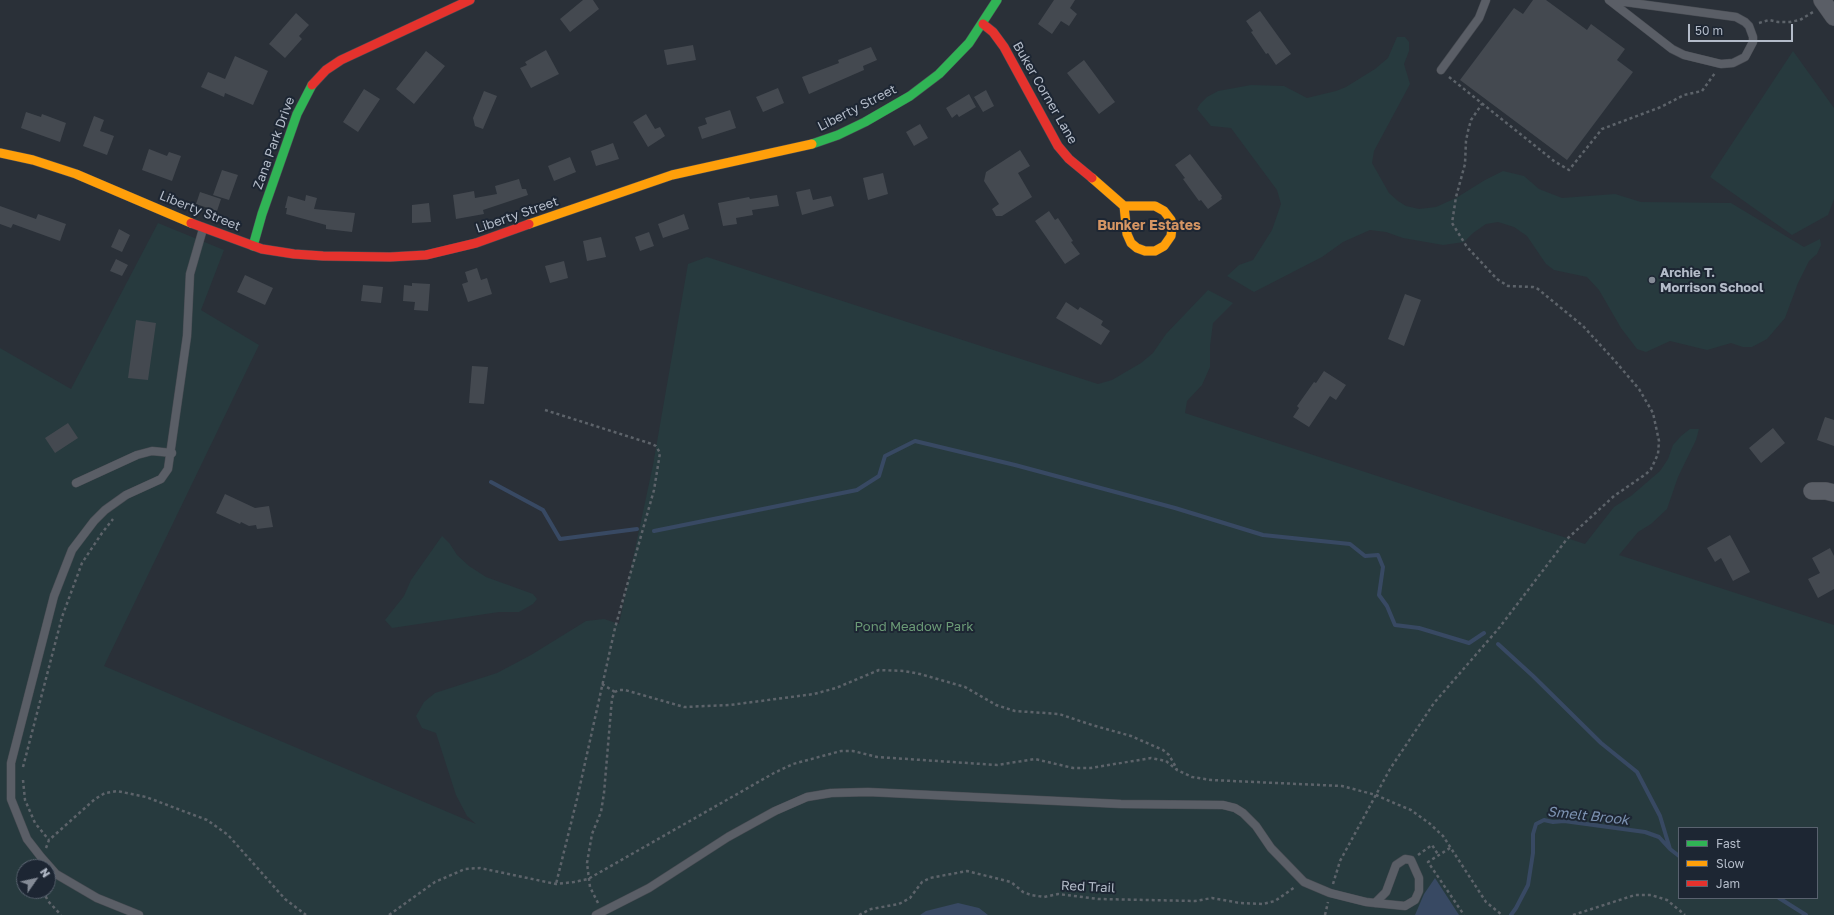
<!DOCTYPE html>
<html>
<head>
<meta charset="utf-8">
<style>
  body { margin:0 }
  #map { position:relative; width:1834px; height:915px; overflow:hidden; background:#2a3038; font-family:"Golos Text",sans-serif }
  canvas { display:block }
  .legend { position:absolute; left:1678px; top:827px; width:140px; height:72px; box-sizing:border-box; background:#1d2633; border:1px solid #59626f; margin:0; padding:5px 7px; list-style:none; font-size:12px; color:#b4bcc9 }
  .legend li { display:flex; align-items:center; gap:8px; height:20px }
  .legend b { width:20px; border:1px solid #59626f }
  .north { position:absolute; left:16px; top:859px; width:40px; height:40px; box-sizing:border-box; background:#1d2633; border:1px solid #59626f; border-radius:50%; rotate:56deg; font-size:11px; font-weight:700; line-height:16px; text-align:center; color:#b4bcc9 }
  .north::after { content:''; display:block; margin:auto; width:14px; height:18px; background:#848b96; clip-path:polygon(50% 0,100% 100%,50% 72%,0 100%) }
  .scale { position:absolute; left:1688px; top:24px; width:105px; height:18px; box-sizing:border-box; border:2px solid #b4bcc9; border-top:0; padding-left:5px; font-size:12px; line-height:14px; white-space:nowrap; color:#b4bcc9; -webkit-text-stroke:3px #1d2633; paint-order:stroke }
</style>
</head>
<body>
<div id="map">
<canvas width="1834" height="915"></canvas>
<ul class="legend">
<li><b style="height:5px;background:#30b455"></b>Fast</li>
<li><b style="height:5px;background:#ff9f0a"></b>Slow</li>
<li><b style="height:5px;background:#e5322d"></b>Jam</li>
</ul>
<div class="north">N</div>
<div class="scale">50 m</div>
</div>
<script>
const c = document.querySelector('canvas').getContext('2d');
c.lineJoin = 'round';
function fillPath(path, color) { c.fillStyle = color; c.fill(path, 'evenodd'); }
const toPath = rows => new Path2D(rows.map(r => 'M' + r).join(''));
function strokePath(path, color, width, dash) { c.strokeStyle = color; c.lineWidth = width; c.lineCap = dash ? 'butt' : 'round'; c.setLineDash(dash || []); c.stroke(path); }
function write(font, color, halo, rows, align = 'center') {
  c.font = font + ' "Golos Text",sans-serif'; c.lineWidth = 4; c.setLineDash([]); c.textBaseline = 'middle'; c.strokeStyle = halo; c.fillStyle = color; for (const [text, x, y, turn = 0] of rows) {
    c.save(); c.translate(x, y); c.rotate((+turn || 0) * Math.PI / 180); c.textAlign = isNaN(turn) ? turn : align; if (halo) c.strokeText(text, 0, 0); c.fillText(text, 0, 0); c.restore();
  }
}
const green = toPath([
  [1397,37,1405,37,1409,42,1409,51,1404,64,1410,84,1374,151,1372,163,1389,193,1398,201,1406,206,1419,209,1436,207,1456,198,1485,180,1503,171,1524,176,1539,189,1562,198,1615,194,1641,202,1731,203,1804,247,1820,239,1821,245,1817,254,1809,261,1798,283,1785,318,1767,339,1752,347,1743,347,1731,343,1707,350,1670,341,1646,352,1637,349,1621,328,1599,290,1587,277,1554,270,1546,264,1527,236,1514,227,1498,222,1486,224,1473,233,1464,242,1443,245,1403,238,1386,232,1370,230,1343,242,1322,257,1254,292,1227,276,1239,265,1253,260,1272,230,1281,204,1277,190,1231,128,1211,126,1197,109,1200,104,1207,97,1218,91,1251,85,1284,86,1307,98,1336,91,1346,87,1375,69,1388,58],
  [1793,51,1834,108,1834,199,1828,215,1792,235,1710,177],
  [158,223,224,250,201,310,259,345,104,666,476,824,467,816,456,795,436,733,422,728,416,716,424,702,435,693,497,673,531,655,586,621,604,619,619,624,653,465,688,264,707,257,1098,384,1112,380,1141,363,1153,353,1166,334,1208,290,1233,303,1213,323,1210,346,1210,367,1202,385,1187,401,1185,413,1585,544,1614,507,1631,496,1660,471,1668,459,1673,445,1681,436,1690,429,1699,429,1696,440,1678,477,1667,509,1651,524,1638,532,1619,555,1834,625,1834,915,0,915,0,348,71,389],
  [1679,828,1817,828,1817,898,1679,898],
  [24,867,48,867,48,891,24,891],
  [442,536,450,544,457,555,469,566,486,577,533,594,537,599,533,604,519,612,499,612,392,628,385,620,404,596,411,580]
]);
const water = toPath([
  [1435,878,1459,915,1415,915,1424,894],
  [958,903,979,908,988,915,920,915,926,911]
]);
const stream = toPath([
  [491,482,543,510,560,539,637,529],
  [654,531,857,490,879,476,885,456,915,441,1015,465,1175,508,1263,535,1350,544,1365,556,1378,555,1383,567,1379,595,1387,606,1395,625,1419,628,1469,643,1484,633],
  [1498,644,1533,676,1601,743,1637,772,1660,816,1670,849],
  [1779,898,1806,915],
  [1511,915,1516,908,1528,885,1533,853,1533,834,1536,824,1544,820,1553,822,1564,821,1645,832,1659,837,1670,849,1679,856]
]);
const building = toPath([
  [583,0,593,0,599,9,570,32,560,19],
  [1054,0,1075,0,1070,8,1077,14,1069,26,1061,21,1052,34,1038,24],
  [1533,0,1546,0,1587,30,1591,24,1625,49,1617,60,1633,72,1567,160,1460,80,1514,8,1523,14],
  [1260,11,1291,54,1276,65,1268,53,1266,54,1251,32,1253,31,1246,21],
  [296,13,309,25,299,36,302,39,285,58,269,44],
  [693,45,696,60,667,65,664,50],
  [871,47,877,60,863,66,864,70,809,94,802,77,839,63,838,60],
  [546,50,559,74,531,88,520,68,527,65,525,62],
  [426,51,445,66,414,104,396,89],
  [235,56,268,71,253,105,225,93,224,97,201,87,208,72,225,79],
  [1084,60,1115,102,1099,114,1067,73],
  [778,88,784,103,763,112,756,97],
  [364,89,380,99,358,132,343,122],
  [986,90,994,106,983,112,974,97],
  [484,91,497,96,483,129,475,126,473,118],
  [969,94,976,107,959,117,957,114,952,118,946,108],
  [730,110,736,128,702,139,698,127,707,124,705,118],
  [26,112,41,117,42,114,66,123,60,142,21,128],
  [646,114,655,129,660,127,665,136,648,147,633,122],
  [94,116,104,120,100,131,114,136,107,155,83,146],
  [920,124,928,138,914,146,906,132],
  [613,143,619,159,596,166,591,151],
  [149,149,167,156,169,152,181,156,172,181,142,170],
  [1020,150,1030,166,1018,173,1032,197,1002,216,996,216,992,209,999,204,984,181,986,172],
  [1190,154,1222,196,1221,197,1222,199,1208,209,1201,200,1199,201,1183,179,1185,178,1175,165],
  [570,157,576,172,554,181,548,166],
  [222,170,238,175,229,200,213,195],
  [883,173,888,194,868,200,863,178],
  [519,179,522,189,526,189,528,195,483,210,484,214,456,219,453,195,474,191,475,198,497,194,495,186],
  [810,189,813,200,831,196,834,206,802,215,796,192],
  [200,192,221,199,217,211,196,204],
  [306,195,317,198,314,209,355,213,352,232,326,229,326,225,286,214,287,208,285,208,288,196,305,201],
  [777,195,779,206,752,210,753,215,736,218,737,224,723,226,718,203,749,197,750,199],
  [429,203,431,222,412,223,412,205],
  [0,206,36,219,38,214,66,224,60,241,13,224,11,228,0,224],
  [1049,211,1055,220,1058,218,1073,241,1071,242,1080,254,1065,264,1035,221],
  [684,214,689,229,663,238,658,224],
  [119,229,130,235,122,252,111,247],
  [649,232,654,246,640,251,635,237],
  [601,237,606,257,587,261,583,241],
  [116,259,128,265,122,276,110,271],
  [564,261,568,278,550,283,545,266],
  [477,268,481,280,487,278,492,294,468,302,462,284,468,282,465,272],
  [245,275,273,288,265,305,237,292],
  [412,283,430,284,428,311,414,310,415,302,403,301,404,285,412,286],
  [363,285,383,287,381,303,361,301],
  [1405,294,1421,300,1404,346,1388,339],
  [1066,302,1078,310,1080,307,1103,321,1101,325,1110,331,1101,345,1056,318],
  [136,320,156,323,148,380,128,378],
  [472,366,488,367,484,404,469,403],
  [1324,371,1346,385,1336,400,1330,396,1309,427,1293,417,1299,408,1297,406,1314,382,1316,383],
  [1825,417,1834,420,1834,446,1817,440],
  [68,423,78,438,55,453,45,438],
  [1773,428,1785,443,1761,463,1749,448],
  [225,494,255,508,269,506,273,527,257,529,256,525,249,526,241,522,240,524,216,513],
  [1730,535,1750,572,1733,581,1721,558,1715,562,1707,548],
  [1830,548,1834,556,1834,589,1818,598,1808,579,1820,573,1812,558]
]);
const path = toPath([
  [1759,23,1769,20,1778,22,1790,22,1800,20,1813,12],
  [1449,77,1554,161,1569,170,1602,129,1661,107,1684,95,1702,91,1715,73],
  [545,410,652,444,656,446,660,453,654,490,615,628,577,799,556,884],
  [602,684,615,692],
  [23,767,62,617,82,563,102,533,113,519],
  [23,780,25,800,35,823,49,840],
  [46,848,49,840,95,799,105,793,117,791,146,797,207,820,228,835,285,899,306,915],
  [1450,848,1428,862,1464,915],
  [1418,855,1432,845,1439,856],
  [1333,884,1340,861,1390,769,1434,703,1499,628,1567,539,1614,496,1646,474,1651,469,1658,454,1659,441,1653,413,1639,389,1615,361,1583,326,1538,289,1533,287,1508,286,1497,279,1467,247,1452,223,1456,197,1465,164,1466,141,1468,131,1471,120,1482,104],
  [43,891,48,901,61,915],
  [598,903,590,887,587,863,592,834,601,812,604,793,612,698,615,692,619,690,625,690,684,707,730,705,814,694,836,688,879,670,904,671,920,674,965,687,996,705,1015,711,1059,714,1092,725,1131,736,1163,750,1169,755,1177,769],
  [389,915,435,882,465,869,480,868,556,884,574,882,588,879,774,773,793,764,841,751,853,751,877,757,997,765,1035,759,1073,768,1091,768,1151,758,1166,761,1177,770,1192,777,1211,780,1342,786,1376,795,1394,803,1411,810,1429,823,1443,836,1486,902,1502,915],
  [859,915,871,909,899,904,910,898,922,882,930,878,967,871,1011,882,1023,892,1031,895,1044,897,1058,894,1098,899,1195,901,1212,898,1240,903,1263,904,1275,901,1295,887],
  [1325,915,1328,902],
  [1573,915,1635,895,1651,895,1667,900,1685,915]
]);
const lane = toPath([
  [1609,0,1672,49,1684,55,1721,64,1733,63,1745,57,1753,42,1753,37,1749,26,1745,22,1736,17,1610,0],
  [1441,70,1479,18,1486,0],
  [76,483,137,455,152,451,172,453],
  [139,915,97,898,56,874,41,857,27,839,11,799,11,763,54,596,72,550,94,521,105,510,126,495,161,479,168,469,187,336,190,274,203,229],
  [596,915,649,888,728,837,775,811,807,797,831,793,868,792,1121,804,1223,805,1235,808,1243,813,1256,826,1271,848,1304,882,1330,893,1366,902,1375,903,1405,906,1415,900,1419,891,1419,878,1411,860,1405,859,1396,865,1386,892,1375,903]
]);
const street = toPath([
  [1822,0,1834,17],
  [1812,491,1826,491,1834,493]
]);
const fast = toPath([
  [812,144,838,135,865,122,910,96,939,74,969,43,997,0],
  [253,246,262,214,297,114,312,85]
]);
const slow = toPath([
  [0,153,33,160,76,174,191,223],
  [1092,178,1124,206,1127,234,1131,243,1137,248,1145,251,1155,251,1164,246,1171,236,1172,228,1171,220,1164,211,1155,206,1124,206],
  [529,224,672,175,812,144]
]);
const jam = toPath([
  [983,24,993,32,1004,47,1058,146,1069,159,1092,178],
  [312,85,326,70,341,60,470,0],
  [191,223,262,249,294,254,323,256,390,257,426,255,476,243,529,224]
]);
const markers = [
  [1652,280,4,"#848b96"]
];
const streetNames = [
  ["Buker Corner Lane",1045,93,60],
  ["Liberty Street",857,108,-27],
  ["Zana Park Drive",274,143,-70],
  ["Liberty Street",200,211,22],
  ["Liberty Street",517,215,-19],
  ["Red Trail",1088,887,3]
];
const poiNames = [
  ["Archie T.",1660,273],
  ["Morrison School",1660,288]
];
const parkNames = [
  ["Pond Meadow Park",914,627]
];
const neighbourhoodNames = [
  ["Bunker Estates",1149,226]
];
const waterNames = [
  ["Smelt Brook",1588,816,6]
];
fillPath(green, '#273a3e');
fillPath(water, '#384963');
strokePath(stream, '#384963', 4);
fillPath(building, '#444950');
strokePath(lane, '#484c53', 9);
strokePath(street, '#484c53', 18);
strokePath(fast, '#484c53', 10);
strokePath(slow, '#484c53', 10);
strokePath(jam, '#484c53', 10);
strokePath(path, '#5d636a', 2.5, [3, 3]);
strokePath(lane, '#5a5e66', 8);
strokePath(street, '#5a5e66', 17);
strokePath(fast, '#30b455', 9);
strokePath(slow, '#ff9f0a', 9);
strokePath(jam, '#e5322d', 9);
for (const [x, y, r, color] of markers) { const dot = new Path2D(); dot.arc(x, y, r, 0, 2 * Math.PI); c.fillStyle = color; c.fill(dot); strokePath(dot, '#1d2633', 1.5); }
write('13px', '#b4bcc9', '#1d2633', streetNames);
write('bold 13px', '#b4bcc9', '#1d2633', poiNames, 'left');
write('13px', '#6b9a76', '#1d2633', parkNames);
write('bold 14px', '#d59563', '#1d2633', neighbourhoodNames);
write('italic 14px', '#7c92b1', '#1d2633', waterNames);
</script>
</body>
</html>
